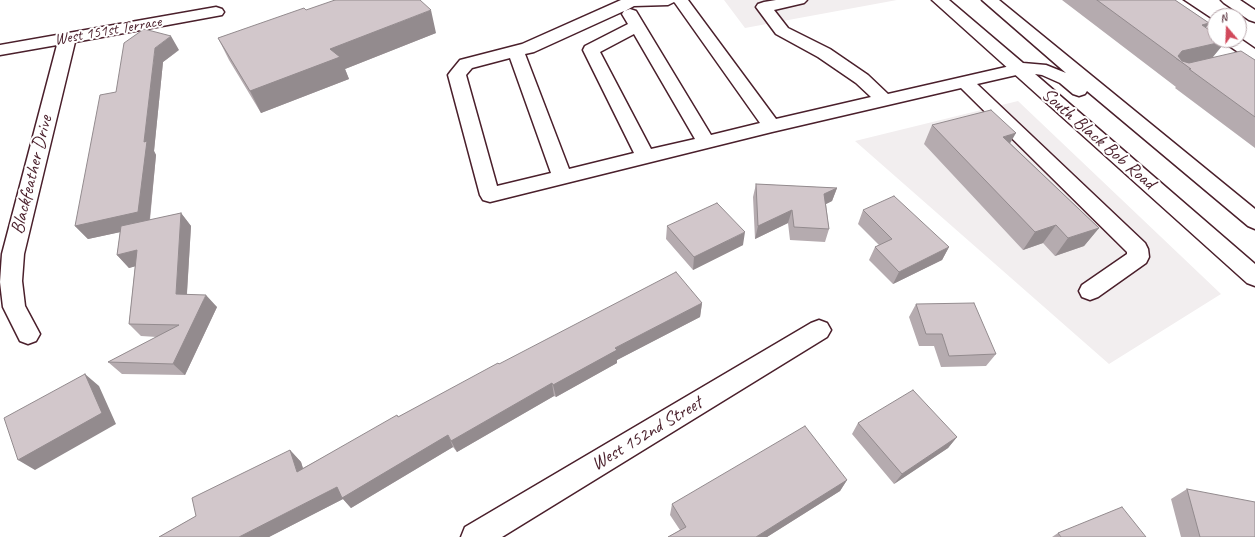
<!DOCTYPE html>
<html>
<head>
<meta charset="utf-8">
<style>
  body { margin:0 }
  #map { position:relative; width:1255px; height:537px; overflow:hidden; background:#fff; font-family:Caveat,sans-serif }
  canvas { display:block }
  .north { position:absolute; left:1207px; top:8px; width:40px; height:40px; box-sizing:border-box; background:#fff; border:1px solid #b7a5aa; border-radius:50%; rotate:341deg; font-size:11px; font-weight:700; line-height:16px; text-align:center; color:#4a1f2b }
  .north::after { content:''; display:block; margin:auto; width:14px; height:18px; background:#d1495b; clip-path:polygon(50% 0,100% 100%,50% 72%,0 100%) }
</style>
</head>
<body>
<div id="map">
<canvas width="1255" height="537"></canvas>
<div class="north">N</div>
</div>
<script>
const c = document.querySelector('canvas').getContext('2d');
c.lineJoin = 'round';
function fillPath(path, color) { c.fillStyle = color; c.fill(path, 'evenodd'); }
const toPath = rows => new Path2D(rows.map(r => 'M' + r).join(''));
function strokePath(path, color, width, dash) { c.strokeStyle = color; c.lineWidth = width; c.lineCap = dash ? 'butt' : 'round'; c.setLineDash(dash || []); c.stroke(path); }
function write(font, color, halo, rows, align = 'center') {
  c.font = font + ' Caveat,sans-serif'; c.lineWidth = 4; c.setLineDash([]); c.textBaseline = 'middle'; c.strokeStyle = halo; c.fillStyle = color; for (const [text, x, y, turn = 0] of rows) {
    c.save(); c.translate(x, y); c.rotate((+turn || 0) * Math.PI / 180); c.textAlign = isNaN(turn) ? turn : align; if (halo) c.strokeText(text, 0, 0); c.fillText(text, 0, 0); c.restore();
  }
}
const built = toPath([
  [724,0,897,0,745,28],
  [1018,101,1221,294,1109,364,855,141]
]);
const minor = toPath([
  [621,0,688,0,776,119,871,97,856,83,818,57,776,34,756,7,758,4,764,2,776,0,807,0,804,3,774,10,788,28,830,49,868,75,888,94,1019,64,1025,65,1028,69,1025,73,977,84,1145,243,1148,249,1149,257,1146,263,1098,297,1090,300,1082,297,1079,291,1082,285,1127,254,1127,252,961,88,772,132,490,202,483,200,480,195,448,75,451,71,460,60,522,44,621,0],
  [674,2,675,3,760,123,711,135,636,11,630,9,625,11,634,6,668,5,674,2],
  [624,11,622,14,628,24,585,46,583,50,634,153,569,169,525,54,534,52,624,11],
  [634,34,695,139,651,149,600,52,634,34],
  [510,58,551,173,497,186,466,75,472,68,510,58],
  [1164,0,1182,0,1215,22,1215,34,1209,32,1167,3,1164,0],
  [1221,0,1240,0,1255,10,1255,22,1249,20,1224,3,1221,0],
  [216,7,222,9,224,12,222,15,75,42,24,254,22,281,25,306,40,334,36,341,28,344,20,341,3,307,0,282,2,254,57,45,0,55,0,45,216,7],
  [1239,38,1255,49,1255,61,1221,69,1215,68,1213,64,1215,60,1241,54,1225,43,1223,40,1239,40,1239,38],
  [819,320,827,323,831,330,827,337,502,537,461,537,465,527,811,323,819,320]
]);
const major = toPath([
  [932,0,949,0,1023,63,1046,65,1066,73,982,0,999,0,1255,209,1255,229,1248,226,1087,91,1085,94,1079,96,1073,94,1060,83,1042,75,1035,74,1255,264,1255,286,1247,283,932,0]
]);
const wall = toPath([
  [1062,0,1175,0,1209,23,1206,28,1226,41,1213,57,1255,60,1255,148,1175,88,1176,87],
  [306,10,436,33,345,69,349,79,261,113,229,60,218,38],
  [179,50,163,62,154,151,156,155,150,220,181,213,191,226,187,294,217,307,185,375,122,374,108,362,157,337,141,336,129,324,135,266,129,268,117,255,120,232,88,239,75,226,116,92],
  [932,125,1010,143,1099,228,1084,246,1055,256,1043,243,1023,250,924,144],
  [756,184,837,188,832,201,826,204,829,229,825,242,790,240,788,223,755,239,753,197],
  [863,210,949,247,942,260,893,284,869,260,875,247,879,245,858,224],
  [667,226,743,245,693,270,666,239],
  [702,303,700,317,617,360,617,363,556,397,554,396,457,452,453,447,351,508,343,499,269,537,159,537,196,516,290,450,301,462,303,468,398,417,499,364],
  [916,304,996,354,986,366,941,367,934,346,919,346,909,317],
  [858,423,957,437,948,448,894,484,852,434],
  [847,480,840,491,767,537,668,537,680,530,670,515,672,504],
  [1187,489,1255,537,1181,537,1171,499],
  [1058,533,1146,537,1052,537]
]);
const shadedWall = toPath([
  [431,10,436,33,345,69,349,79,261,113,250,91,330,49],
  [1209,23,1196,42,1202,25],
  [171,36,179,50,163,62,154,151,156,155,149,226,88,239,75,226,144,142,155,48],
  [1226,41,1211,59,1186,65,1176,59,1182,51],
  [1016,133,1005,152,1003,137],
  [837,188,832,201,820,207,824,194],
  [792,210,788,223,755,239,758,226],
  [181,213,191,226,186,307,176,294],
  [1056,225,1043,243,1023,250,1035,232],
  [1099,228,1084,246,1055,256,1068,238],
  [745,232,743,245,693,270,694,257],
  [949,247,942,260,893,284,899,272],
  [137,250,148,263,129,268,117,255],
  [206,295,217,307,185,375,173,364],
  [702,303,700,317,617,360,617,363,556,397,553,385,615,348],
  [85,374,99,386,116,424,35,470,18,460],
  [552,383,554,396,457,452,451,441],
  [448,435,453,447,351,508,343,499,269,537,239,537,337,487],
  [957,437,948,448,894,484,902,474],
  [290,450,301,462,307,482,297,472],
  [847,480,840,491,767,537,756,537]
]);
const building = toPath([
  [335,0,420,0,431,10,330,49,340,57,250,91,218,38,304,8,306,10,335,0],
  [1097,0,1175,0,1209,23,1202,25,1215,34,1215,40,1225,40,1226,41,1182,51,1178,56,1182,61,1189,63,1241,51,1255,60,1255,117,1189,69,1191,69,1097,0],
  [144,29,171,36,155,48,144,142,147,141,138,212,75,226,100,95,116,92,124,43,144,29],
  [991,110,1016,133,1003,137,1099,228,1068,238,1056,225,1035,232,932,125,991,110],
  [756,184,837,188,824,194,829,229,794,227,792,210,758,226,756,184],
  [894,196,949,247,899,272,875,247,892,239,863,210,894,196],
  [717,203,745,232,694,257,667,226,717,203],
  [181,213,176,294,206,295,173,364,108,362,179,325,129,324,137,250,117,255,121,226,181,213],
  [676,272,702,303,615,348,617,350,553,385,552,383,451,441,448,435,342,498,337,487,239,537,159,537,196,516,192,498,290,450,297,472,397,415,398,417,498,363,499,364,676,272],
  [974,303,996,354,949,356,942,334,926,334,916,304,974,303],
  [85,374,102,413,18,460,4,418,85,374],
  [913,390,957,437,902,474,858,423,913,390],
  [805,426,847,480,756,537,668,537,686,527,672,504,805,426],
  [1187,489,1255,502,1255,537,1200,537,1187,489],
  [1122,507,1146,537,1061,537,1058,533,1122,507]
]);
const farStreetnames = [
  ["West 151st Terrace",108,31,-10]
];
const streetNames = [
  ["South Black Bob Road",1098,139,41],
  ["Blackfeather Drive",32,175,-76],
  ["West 152nd Street",647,434,-31]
];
fillPath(built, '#f2eeef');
strokePath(minor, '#4a1f2b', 3);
strokePath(major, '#4a1f2b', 3);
fillPath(minor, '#fff');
fillPath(major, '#fff');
fillPath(wall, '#b5abaf');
fillPath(shadedWall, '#938b8e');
fillPath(building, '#d2c7cb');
strokePath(building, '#938b8e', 1);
write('16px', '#4a1f2b', '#fff', farStreetnames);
write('19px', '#4a1f2b', '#fff', streetNames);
</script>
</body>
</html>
